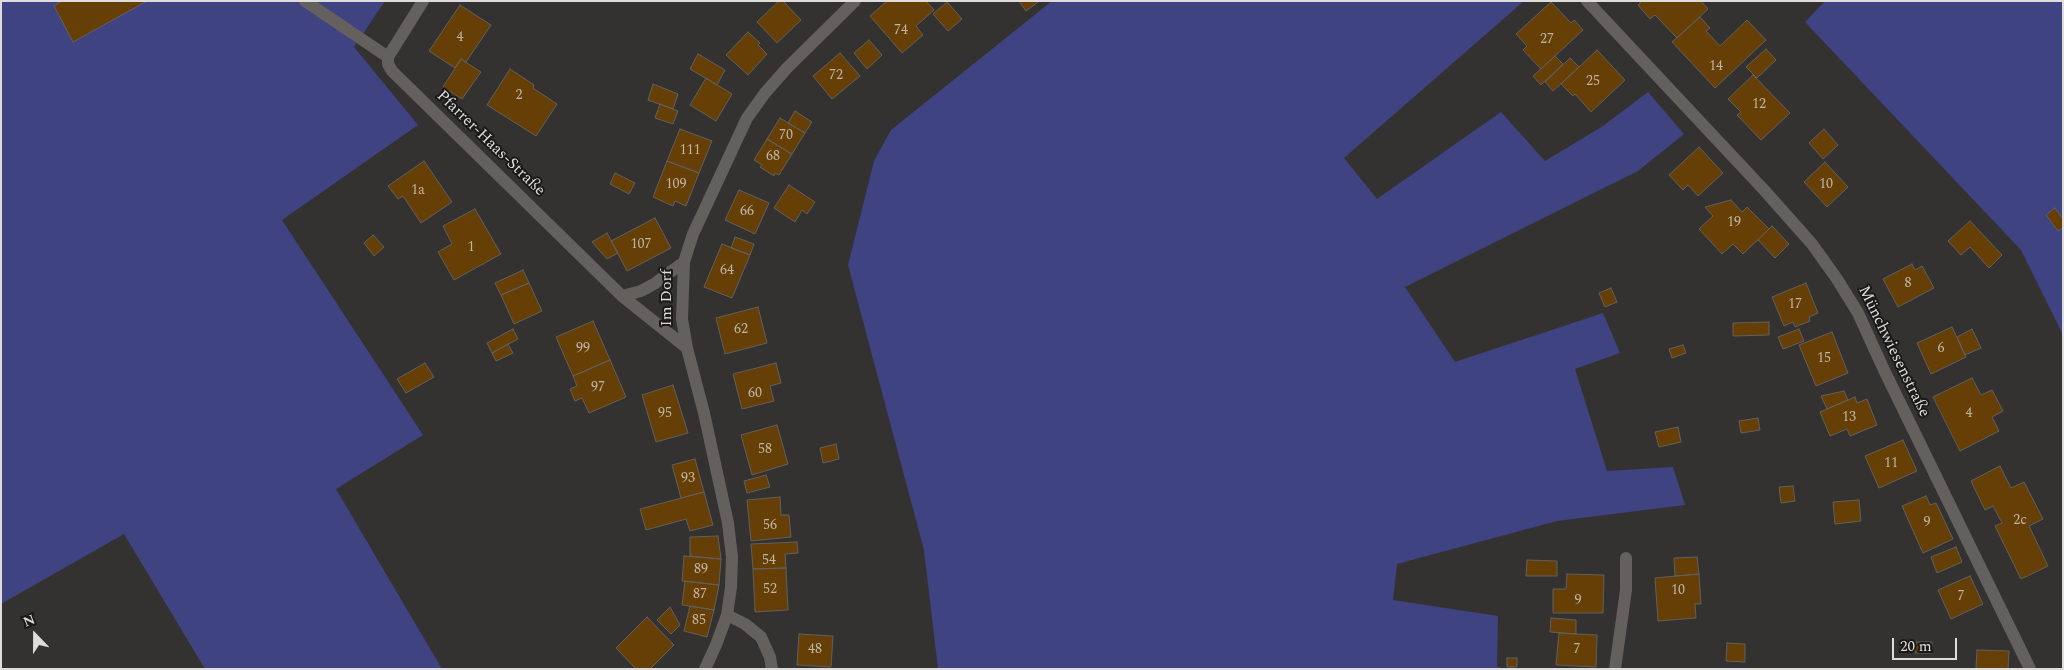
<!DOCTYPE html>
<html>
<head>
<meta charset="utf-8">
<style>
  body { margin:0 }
  #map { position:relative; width:2064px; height:670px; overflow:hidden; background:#343230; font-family:Spectral,serif }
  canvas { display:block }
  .frame { position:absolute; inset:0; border:2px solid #dedddc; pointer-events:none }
  .north { position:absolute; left:10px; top:610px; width:50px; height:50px; -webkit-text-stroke:4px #1b1a19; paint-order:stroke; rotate:338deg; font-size:14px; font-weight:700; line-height:20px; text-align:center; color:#dedddc }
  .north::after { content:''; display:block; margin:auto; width:18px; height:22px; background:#dedddc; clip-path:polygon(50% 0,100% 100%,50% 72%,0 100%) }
  .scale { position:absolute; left:1892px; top:638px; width:65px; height:22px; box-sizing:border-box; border:2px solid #dedddc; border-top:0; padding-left:6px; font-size:15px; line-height:18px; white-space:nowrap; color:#dedddc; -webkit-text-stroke:4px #1b1a19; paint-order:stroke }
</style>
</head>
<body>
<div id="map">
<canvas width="2064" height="670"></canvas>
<div class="frame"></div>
<div class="north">N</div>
<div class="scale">20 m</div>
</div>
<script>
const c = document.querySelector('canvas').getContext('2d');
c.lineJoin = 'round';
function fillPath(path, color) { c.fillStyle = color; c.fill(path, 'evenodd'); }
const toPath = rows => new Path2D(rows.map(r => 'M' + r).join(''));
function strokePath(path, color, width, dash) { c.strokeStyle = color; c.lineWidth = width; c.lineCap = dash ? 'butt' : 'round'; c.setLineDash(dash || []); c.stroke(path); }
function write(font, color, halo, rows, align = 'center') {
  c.font = font + ' Spectral,serif'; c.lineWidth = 4; c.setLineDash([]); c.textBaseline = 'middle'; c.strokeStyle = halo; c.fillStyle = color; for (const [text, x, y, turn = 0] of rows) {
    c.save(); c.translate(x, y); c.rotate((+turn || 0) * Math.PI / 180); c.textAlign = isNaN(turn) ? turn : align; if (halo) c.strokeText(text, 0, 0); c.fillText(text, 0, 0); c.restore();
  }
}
const green = toPath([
  [1,1,385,1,354,47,418,125,282,220,423,435,336,489,442,669,205,669,124,534,1,604],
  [1052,1,1524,1,1344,158,1377,199,1501,112,1545,161,1603,126,1648,92,1684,134,1638,171,1405,287,1455,362,1603,313,1620,353,1575,369,1607,471,1673,467,1685,505,1557,521,1397,564,1393,600,1498,616,1497,667,1507,669,938,669,924,550,848,265,874,161,891,130],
  [1825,1,2063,1,2063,335,2021,250,1805,22]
]);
const building = toPath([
  [62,1,147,1,73,42,54,6,62,1],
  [779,1,783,1,801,20,777,43,757,22,779,1],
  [887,1,926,1,934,10,916,26,923,35,902,53,870,16,887,1],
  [1019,1,1037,1,1038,2,1026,11,1019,1],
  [1642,1,1701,1,1708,9,1677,38,1655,15,1650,19,1638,5,1642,1],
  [947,2,962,19,948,31,933,14,947,2],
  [1551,2,1571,23,1574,20,1583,30,1541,69,1523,50,1527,46,1516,34,1551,2],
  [460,5,491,25,466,62,461,59,455,68,429,51,460,5],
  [1700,17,1710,28,1706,31,1720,46,1747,20,1766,40,1715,88,1672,42,1700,17],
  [748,32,760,43,758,45,767,54,748,75,726,55,748,32],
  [869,40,882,55,867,69,854,53,869,40],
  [1766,49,1776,60,1757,78,1746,67,1766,49],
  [1597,50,1625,80,1591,112,1575,94,1573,96,1561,84,1597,50],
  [840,53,860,76,832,99,813,76,840,53],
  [698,54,725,70,717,85,690,69,698,54],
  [1555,56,1563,64,1541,85,1533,76,1555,56],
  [1570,58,1579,67,1553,91,1545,82,1570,58],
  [461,59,481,72,462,99,443,87,461,59],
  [510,69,534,85,533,88,557,104,536,136,487,105,510,69],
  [1753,75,1790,113,1761,140,1737,115,1741,112,1728,99,1753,75],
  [706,78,732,94,716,121,690,105,706,78],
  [653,84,678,94,673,109,648,100,653,84],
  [660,104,678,111,673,124,655,118,660,104],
  [795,111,812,122,805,133,788,123,795,111],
  [780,118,805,133,792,154,767,139,780,118],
  [680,129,712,141,699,173,667,161,680,129],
  [1824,129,1838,145,1823,159,1809,143,1824,129],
  [767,139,792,154,779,175,775,173,774,176,760,167,762,165,754,160,767,139],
  [1699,147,1723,173,1698,196,1688,185,1683,190,1669,175,1699,147],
  [424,161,452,202,421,223,403,196,398,199,388,186,424,161],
  [667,161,699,173,686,206,675,201,673,206,653,197,667,161],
  [1825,162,1848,187,1827,207,1804,182,1825,162],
  [615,173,635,183,629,194,610,184,615,173],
  [789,185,815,202,807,214,802,210,795,222,774,208,789,185],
  [739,190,769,203,755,234,725,220,739,190],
  [1731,200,1742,212,1747,207,1769,229,1743,254,1733,244,1722,254,1699,229,1713,216,1705,207,1731,200],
  [2055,208,2063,219,2063,228,2058,231,2046,215,2055,208],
  [475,209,501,254,454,280,438,252,452,244,443,226,475,209],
  [655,218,671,248,627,271,611,241,655,218],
  [1970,221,2002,255,1989,268,1970,247,1961,255,1948,241,1970,221],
  [1772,226,1789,244,1775,258,1758,240,1772,226],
  [607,233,618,253,607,259,592,242,607,233],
  [373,235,384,247,374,256,364,243,373,235],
  [735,237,754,244,750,255,731,248,735,237],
  [722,244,750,255,732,298,704,287,722,244],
  [1912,264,1915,270,1922,266,1934,288,1898,307,1883,279,1912,264],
  [523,270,529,283,501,295,495,283,523,270],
  [529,283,542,311,514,324,501,295,529,283],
  [1806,283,1818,313,1809,317,1810,321,1795,327,1793,322,1784,326,1772,297,1806,283],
  [1611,288,1617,302,1605,307,1599,293,1611,288],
  [758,307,767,343,725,354,716,318,758,307],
  [593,321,610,360,573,376,556,337,593,321],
  [1769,322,1769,335,1733,336,1733,323,1769,322],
  [1952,327,1966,357,1931,374,1917,343,1952,327],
  [513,329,518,339,492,353,487,343,513,329],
  [1799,329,1804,341,1783,349,1778,337,1799,329],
  [1972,329,1981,348,1965,355,1957,337,1972,329],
  [1832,332,1848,373,1816,386,1799,345,1832,332],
  [508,344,513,353,496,361,492,353,508,344],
  [1683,345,1686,353,1672,358,1669,349,1683,345],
  [610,360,626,397,589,413,582,398,575,401,570,389,577,386,573,376,610,360],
  [425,363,434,377,406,393,397,379,425,363],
  [776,363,781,383,770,386,774,401,742,409,733,374,776,363],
  [1972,378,1981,395,1992,390,2003,411,1992,417,1999,431,1960,451,1933,397,1972,378],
  [673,385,688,433,656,442,642,395,673,385],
  [1844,391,1848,400,1827,409,1821,396,1844,391],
  [1855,397,1857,403,1867,399,1877,425,1850,436,1847,429,1830,436,1820,412,1855,397],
  [1758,418,1760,430,1741,433,1739,421,1758,418],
  [777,425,788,464,752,475,741,435,777,425],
  [1678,427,1681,442,1659,447,1655,432,1678,427],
  [1903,440,1917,471,1879,488,1865,456,1903,440],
  [836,444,839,459,823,463,820,448,836,444],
  [695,459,704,492,681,498,672,465,695,459],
  [2000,466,2011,488,2024,482,2043,519,2029,526,2048,566,2021,579,1995,526,2002,523,1993,506,1985,510,1971,481,2000,466],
  [766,475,770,487,747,493,744,481,766,475],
  [1793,486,1795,501,1781,503,1779,487,1793,486],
  [704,492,713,525,690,531,686,519,646,530,640,509,704,492],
  [1926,496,1930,505,1936,503,1953,539,1923,553,1902,506,1926,496],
  [780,497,781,515,789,515,791,537,751,541,747,500,780,497],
  [1859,500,1861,521,1835,524,1833,502,1859,500],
  [718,536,721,559,690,556,690,537,718,536],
  [797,542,798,553,785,554,786,568,753,569,751,544,797,542],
  [1956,547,1962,562,1937,573,1931,557,1956,547],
  [684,556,721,559,719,585,682,581,684,556],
  [1697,557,1699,574,1675,576,1674,558,1697,557],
  [1527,560,1557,561,1557,576,1526,576,1527,560],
  [786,568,788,610,755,612,753,569,786,568],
  [1567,574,1604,575,1603,613,1553,613,1553,589,1566,589,1567,574],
  [1699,574,1701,604,1695,604,1696,618,1658,621,1655,578,1699,574],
  [1970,576,1983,604,1951,619,1938,590,1970,576],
  [685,581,719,585,714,610,682,605,685,581],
  [690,606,714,610,707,637,684,631,690,606],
  [670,607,680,625,671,634,657,620,670,607],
  [647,617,674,645,650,669,636,669,616,648,647,617],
  [1551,618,1576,620,1576,634,1550,632,1551,618],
  [1559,633,1597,635,1596,667,1556,665,1559,633],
  [799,634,833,636,831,667,797,665,799,634],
  [1915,642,1932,642,1931,653,1915,653,1915,642],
  [1727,643,1745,644,1745,662,1726,661,1727,643],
  [1977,650,2009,651,2008,669,1976,669,1977,650],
  [1507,658,1517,658,1517,667,1507,667,1507,658]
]);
const minor = toPath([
  [305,1,388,57],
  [423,1,388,57,388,64,392,71,622,296,687,348],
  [1587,1,1765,191,1812,244,1837,279,1858,313,1884,370,2030,669],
  [622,296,641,291,654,284,684,262],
  [727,615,745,624,761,637,770,657,772,669],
  [705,669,716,645,727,615,731,587,732,557,728,523,704,413,687,348,682,319,684,262,693,234,747,118,765,93,787,68,855,1],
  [1615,669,1626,590,1626,558]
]);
const numberNames = [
  ["74",901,31],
  ["4",460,38],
  ["27",1547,40],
  ["14",1716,67],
  ["72",836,76],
  ["25",1593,82],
  ["2",519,96],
  ["12",1759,105],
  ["70",786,136],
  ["111",690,151],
  ["68",773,157],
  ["109",676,185],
  ["10",1826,185],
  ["1a",418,191],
  ["66",747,212],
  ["19",1734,223],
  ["107",641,245],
  ["1",471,248],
  ["64",727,271],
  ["8",1908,284],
  ["17",1795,305],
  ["62",741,330],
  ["99",583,349],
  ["6",1941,349],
  ["15",1824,359],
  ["97",598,388],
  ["60",755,394],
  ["95",665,414],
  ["4",1969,414],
  ["13",1849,418],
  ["58",765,450],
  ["11",1891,464],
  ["93",688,479],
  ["2c",2020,521],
  ["9",1927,523],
  ["56",770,526],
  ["54",769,561],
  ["89",701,570],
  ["52",770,590],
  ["10",1678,591],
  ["87",700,595],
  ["7",1961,597],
  ["9",1578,601],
  ["85",699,621],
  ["48",815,650],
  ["7",1577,650]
];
const streetNames = [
  ["Pfarrer-Haas-Straße",490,144,44],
  ["Im Dorf",668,298,-90],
  ["Münchwiesenstraße",1893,352,64]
];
fillPath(green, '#3f4382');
fillPath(building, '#653f06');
strokePath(building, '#62605e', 1);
strokePath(minor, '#63605e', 12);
write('14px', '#c0b6a6', null, numberNames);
write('16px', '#dedddc', '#1b1a19', streetNames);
</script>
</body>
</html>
